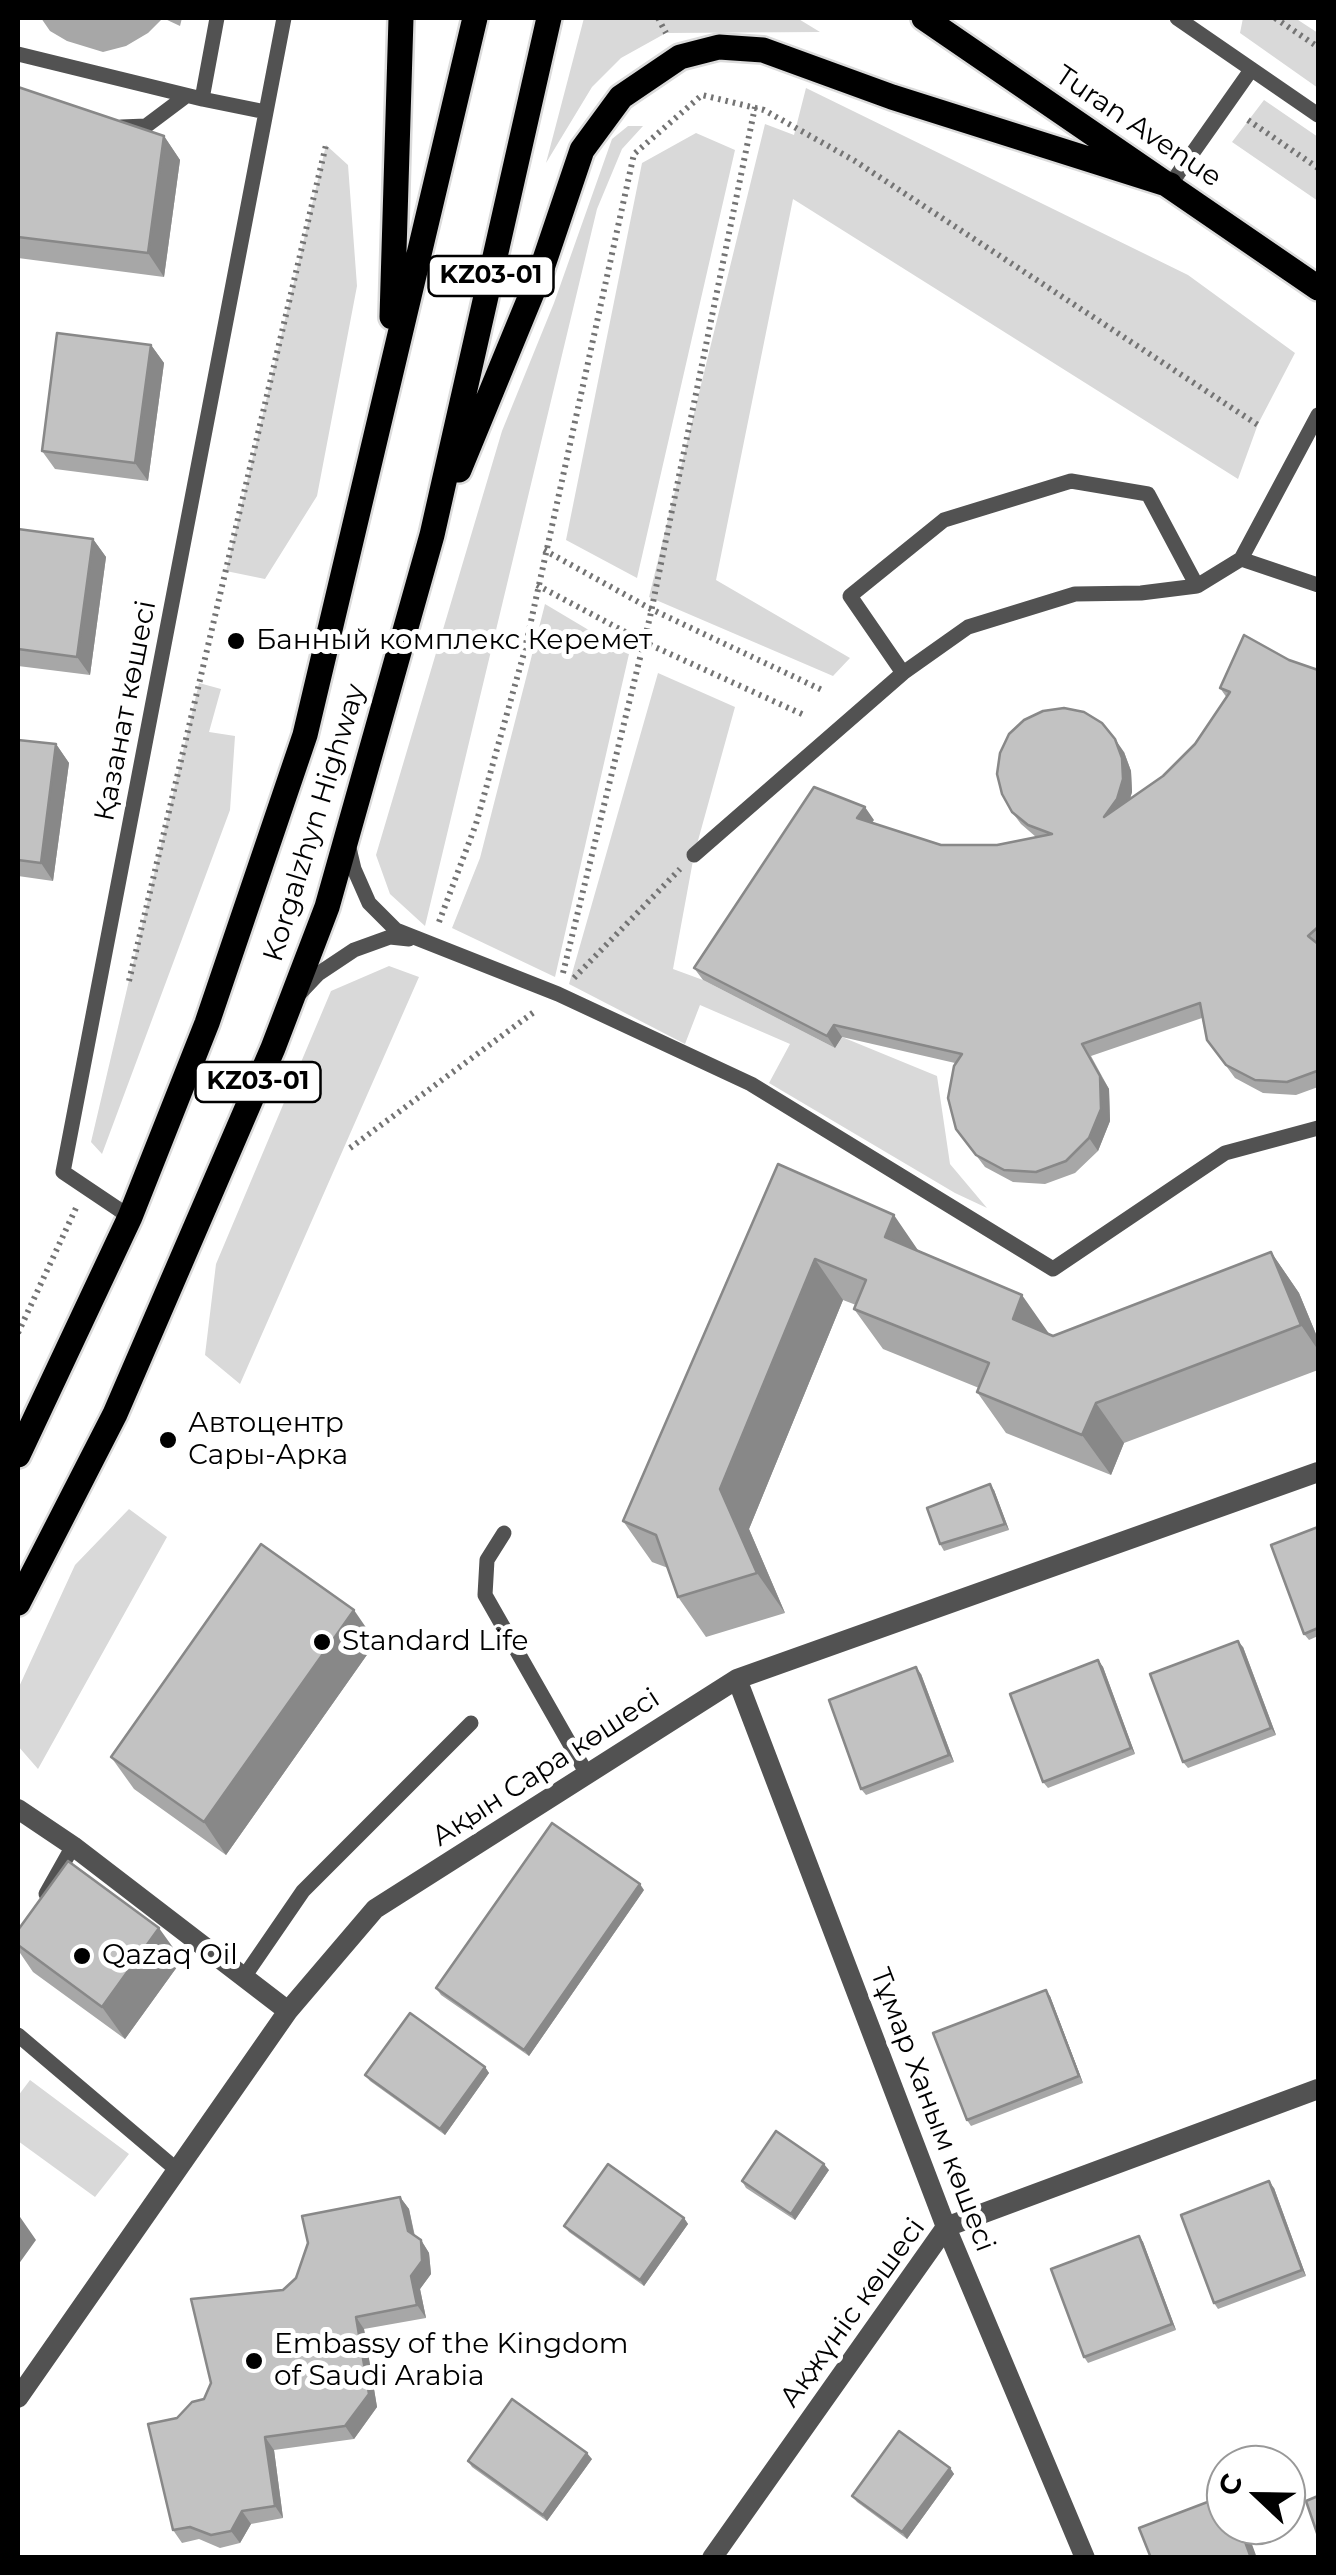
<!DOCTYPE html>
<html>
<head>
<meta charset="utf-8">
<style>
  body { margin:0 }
  #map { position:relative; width:1336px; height:2575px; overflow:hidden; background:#fff; font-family:Montserrat,sans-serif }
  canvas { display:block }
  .frame { position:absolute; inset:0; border:20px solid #000; pointer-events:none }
  .north { position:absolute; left:1206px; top:2445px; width:100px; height:100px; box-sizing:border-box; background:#fff; border:2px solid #999; border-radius:50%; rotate:292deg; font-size:28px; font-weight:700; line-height:40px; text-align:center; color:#000 }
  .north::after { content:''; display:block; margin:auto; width:35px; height:45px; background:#000; clip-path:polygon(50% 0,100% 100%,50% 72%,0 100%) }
</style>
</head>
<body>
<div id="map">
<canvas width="1336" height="2575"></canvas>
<div class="frame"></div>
<div class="north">С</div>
</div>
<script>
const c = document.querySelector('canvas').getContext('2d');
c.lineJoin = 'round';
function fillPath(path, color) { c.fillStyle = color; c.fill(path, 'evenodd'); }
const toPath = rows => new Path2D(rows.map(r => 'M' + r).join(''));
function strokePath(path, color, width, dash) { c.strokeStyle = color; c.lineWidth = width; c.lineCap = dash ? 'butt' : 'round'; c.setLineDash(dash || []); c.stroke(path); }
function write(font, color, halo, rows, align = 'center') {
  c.font = font + ' Montserrat,sans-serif'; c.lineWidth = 10; c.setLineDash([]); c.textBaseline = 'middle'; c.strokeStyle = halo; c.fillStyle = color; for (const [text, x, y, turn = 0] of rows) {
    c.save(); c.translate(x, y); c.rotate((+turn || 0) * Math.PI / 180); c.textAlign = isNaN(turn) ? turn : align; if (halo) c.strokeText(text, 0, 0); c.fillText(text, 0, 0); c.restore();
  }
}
const green = toPath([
  [584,18,797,18,820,32,666,33,621,58,592,87,546,163],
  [1243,18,1295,18,1318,33,1318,88,1240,33],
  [806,88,1188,275,1295,353,1258,424,1238,479,793,199,716,580,850,658,833,676,649,597,765,124,794,135],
  [1264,100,1318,137,1318,201,1232,142],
  [628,126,643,126,622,149,597,209,425,926,390,894,376,855,502,431,554,303,612,139],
  [696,133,735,150,637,578,566,540,642,163],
  [326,145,348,165,357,286,317,496,265,579,226,571],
  [545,604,629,654,555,977,452,928,480,858],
  [658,673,735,707,694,855,673,969,703,980,835,1048,842,1037,937,1076,950,1164,987,1208,955,1193,769,1083,790,1044,700,1005,685,1044,569,984],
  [199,683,221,689,209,732,235,736,230,810,102,1154,91,1142],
  [389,966,419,977,240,1384,205,1355,216,1264,331,991],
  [129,1509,167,1537,38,1769,18,1746,18,1689,75,1565],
  [30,2080,129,2154,95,2197,18,2141,18,2096]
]);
const path = toPath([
  [658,18,666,33],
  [1275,18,1318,47],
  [1248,120,1318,168],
  [544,550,651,609,822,690],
  [537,585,644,642,804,715],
  [439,922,476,824,524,653,634,154,702,95,764,110,855,161,1258,425],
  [563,973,650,617,755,107],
  [574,978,680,869],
  [129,981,326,145],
  [350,1148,534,1012],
  [18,1333,76,1208]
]);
const lane = toPath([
  [217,18,202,99,266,112],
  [1177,18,1318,115],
  [18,54,202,99],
  [121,127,146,126,186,96],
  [1170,185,1251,70],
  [1241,559,1318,585],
  [903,673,968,627,1075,594,1141,593,1197,586],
  [348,844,354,869,369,903,396,930,558,994,751,1084,1053,1269,1225,1153,1318,1128],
  [694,855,903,673,850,596,944,520,1071,481,1148,494,1197,586,1241,559,1318,415],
  [300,993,318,974,354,950,390,937,409,939],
  [130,1217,63,1172,284,18],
  [504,1533,487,1560,485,1595,587,1774],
  [46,1894,73,1846],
  [244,1977,303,1891,471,1723],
  [18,2035,177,2170]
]);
const street = toPath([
  [737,1679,946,2227,1085,2558],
  [18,1809,73,1846,288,2011],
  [18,2398,288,2011,375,1909,737,1679,1318,1472],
  [712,2558,946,2227,1318,2089]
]);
const primary = toPath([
  [924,18,1318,288],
  [392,317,401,18],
  [459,470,541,271,582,150,621,97,680,57,719,47,763,50,892,97,1170,185],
  [18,1455,130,1217,207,1023,305,735,475,18],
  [18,1603,115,1414,273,1048,327,907,432,535,549,18]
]);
const wall = toPath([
  [41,18,163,18,148,33,126,46,103,52,67,41,50,31],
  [163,18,182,18,180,26],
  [18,87,164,136,180,160,164,277,18,258],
  [151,345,164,363,148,481,55,469,42,451],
  [18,529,93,539,106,557,90,675,18,666],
  [1289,660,1318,670,1318,1087,1296,1095,1263,1093,1235,1078,1207,1040,1202,1018,1091,1056,1109,1089,1110,1121,1098,1151,1075,1173,1045,1184,1013,1182,985,1167,956,1129,955,1063,842,1037,835,1048,703,980,694,968,874,820,871,823,941,845,997,845,1036,837,1021,824,1012,812,1124,752,1131,771,1132,792,1130,799,1163,776,1195,744,1227,698,1220,688],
  [18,740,56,744,69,763,53,881,18,876],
  [778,1164,1053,1336,1271,1252,1299,1293,1318,1339,1318,1370,1124,1443,1111,1475,1006,1433,977,1392,979,1388,883,1349,854,1309,856,1305,843,1300,749,1529,785,1613,706,1637,678,1597,668,1568,652,1562,623,1521],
  [994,1490,1009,1530,944,1551,940,1544],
  [1318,1527,1318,1636,1309,1640,1304,1634],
  [376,1642,226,1855,134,1789,111,1757],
  [1243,1647,1276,1735,1188,1768,1183,1762],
  [1098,1660,1103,1667,1135,1754,1048,1788,1043,1782],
  [921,1674,954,1762,866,1795,861,1789],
  [644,1890,529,2056,441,1995,436,1988],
  [18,1930,182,1960,125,2039,33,1972,18,1950],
  [1050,1996,1083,2083,971,2126,967,2120],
  [485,2067,489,2073,445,2135,370,2081,365,2075],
  [829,2170,795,2220,746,2188,742,2181],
  [1274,2188,1306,2276,1218,2309,1214,2303],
  [400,2197,409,2209,415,2236,421,2240,429,2253,431,2274,420,2289,426,2318,364,2329,377,2407,354,2439,274,2450,283,2518,251,2524,240,2543,220,2548,199,2539,182,2543,173,2530,177,2418,204,2399],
  [684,2218,688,2224,644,2286,569,2232,564,2226],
  [1139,2236,1143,2242,1176,2330,1088,2363,1084,2357],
  [592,2459,547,2521,472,2467,468,2461],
  [950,2468,954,2474,907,2539,857,2502,852,2496]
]);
const shadedWall = toPath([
  [164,136,180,160,164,277,148,253],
  [151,345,164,363,148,481,135,463],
  [93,539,106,557,90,675,77,657],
  [1115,739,1124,752,1131,771,1132,792,1126,812,1104,817],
  [56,744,69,763,53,881,41,863],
  [865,807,874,820,866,831,857,818],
  [834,1025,842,1037,835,1048,827,1036],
  [1082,1044,1109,1089,1110,1121,1098,1151,1089,1138],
  [894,1215,922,1256,885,1237],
  [1271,1252,1299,1293,1318,1339,1318,1350,1301,1325],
  [815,1259,843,1300,749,1529,785,1613,757,1573,720,1489],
  [1022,1295,1050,1335,1013,1319],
  [1096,1403,1124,1443,1111,1475,1082,1435],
  [990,1484,994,1490,1009,1530,1005,1524],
  [354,1610,376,1642,226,1855,204,1822],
  [1238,1641,1243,1647,1276,1735,1271,1728],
  [1098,1660,1103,1667,1135,1754,1131,1748],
  [916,1667,921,1674,954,1762,949,1755],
  [640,1884,644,1890,529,2056,524,2050],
  [159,1928,182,1960,125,2039,102,2007],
  [1046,1990,1050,1996,1083,2083,1079,2076],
  [485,2067,489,2073,445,2135,440,2129],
  [824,2164,829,2170,795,2220,791,2214],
  [1269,2181,1274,2188,1306,2276,1302,2270],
  [400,2197,409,2209,416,2244,408,2231],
  [18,2214,36,2240,18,2265],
  [684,2218,688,2224,644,2286,640,2280],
  [1139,2236,1143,2242,1176,2330,1172,2324],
  [421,2240,429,2253,431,2274,420,2289,426,2318,417,2305,411,2276],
  [356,2317,364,2329,377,2407,354,2439,345,2426],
  [265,2437,274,2450,283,2518,275,2506],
  [587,2453,592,2459,547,2521,543,2515],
  [950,2468,954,2474,907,2539,902,2532],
  [242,2511,251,2524,240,2543,231,2531],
  [1239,2525,1245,2525,1257,2558,1251,2558]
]);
const building = toPath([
  [18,87,164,136,148,253,18,237,18,87],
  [57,333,151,345,135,463,42,451,57,333],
  [18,529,93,539,77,657,18,649,18,529],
  [1244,635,1289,660,1318,670,1318,927,1308,936,1318,944,1318,1070,1317,1071,1287,1082,1255,1080,1226,1065,1207,1040,1200,1003,1082,1044,1100,1076,1101,1109,1089,1138,1066,1161,1036,1172,1004,1170,976,1155,956,1129,948,1098,954,1066,962,1054,834,1025,827,1036,694,968,814,787,865,807,857,818,941,845,997,845,1052,834,1028,825,1012,812,1002,794,997,774,1000,753,1009,734,1024,720,1043,711,1064,708,1084,712,1102,723,1115,739,1122,758,1123,779,1117,799,1104,817,1163,776,1195,744,1230,692,1220,688,1244,635],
  [18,740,56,744,41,863,18,860,18,740],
  [778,1164,894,1215,885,1237,1022,1295,1013,1319,1053,1336,1271,1252,1301,1325,1096,1403,1082,1435,977,1392,989,1363,854,1309,866,1280,815,1259,720,1489,757,1573,678,1597,656,1535,623,1521,778,1164],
  [990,1484,1005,1524,940,1544,927,1508,990,1484],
  [1318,1527,1318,1628,1304,1634,1271,1545,1318,1527],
  [261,1544,354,1610,204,1822,111,1757,261,1544],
  [1238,1641,1271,1728,1183,1762,1150,1674,1238,1641],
  [1098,1660,1131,1748,1043,1782,1010,1694,1098,1660],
  [916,1667,949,1755,861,1789,829,1700,916,1667],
  [552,1823,640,1884,524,2050,436,1988,552,1823],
  [68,1861,159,1928,102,2007,18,1945,18,1930,68,1861],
  [1046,1990,1079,2076,967,2120,933,2033,1046,1990],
  [410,2013,485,2067,440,2129,365,2075,410,2013],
  [776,2131,824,2164,791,2214,742,2181,776,2131],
  [608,2164,684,2218,640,2280,564,2226,608,2164],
  [1269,2181,1302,2270,1214,2303,1181,2215,1269,2181],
  [400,2197,408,2231,421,2240,422,2261,411,2276,417,2305,356,2317,369,2394,345,2426,265,2437,275,2506,242,2511,231,2531,211,2535,190,2527,173,2530,148,2424,177,2418,192,2402,204,2399,211,2383,191,2299,283,2290,296,2278,308,2243,302,2216,400,2197],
  [1139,2236,1172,2324,1084,2357,1051,2269,1139,2236],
  [512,2399,587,2453,543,2515,468,2461,512,2399],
  [899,2431,950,2468,902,2532,852,2496,899,2431],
  [1226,2495,1226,2525,1239,2525,1251,2558,1151,2558,1139,2528,1226,2495],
  [1318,2496,1318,2536,1306,2501,1318,2496]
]);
const markers = [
  [236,641,10,"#000"],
  [168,1440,10,"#000"],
  [322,1642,10,"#000"],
  [82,1956,10,"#000"],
  [254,2361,10,"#000"]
];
const shields = [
  [491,276,125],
  [258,1082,125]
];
const shieldNames = [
  ["KZ03-01",491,276],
  ["KZ03-01",258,1082]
];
const streetNames = [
  ["Turan Avenue",1138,127,34],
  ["Қазанат көшесі",126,711,-79],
  ["Korgalzhyn Highway",315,823,-73],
  ["Ақын Сара көшесі",546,1768,-33],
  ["Тұмар Ханым көшесі",932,2110,69],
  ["Ақжүніс көшесі",853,2313,-54]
];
const poiNames = [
  ["Банный комплекс Керемет",256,641],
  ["Автоцентр",188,1424],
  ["Сары-Арка",188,1456],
  ["Standard Life",342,1642],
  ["Qazaq Oil",102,1956],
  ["Embassy of the Kingdom",274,2345],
  ["of Saudi Arabia",274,2377]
];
fillPath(green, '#d9d9d9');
strokePath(primary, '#dbdbdb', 30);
strokePath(path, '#747474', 6, [2.5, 5]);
strokePath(lane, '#525252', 15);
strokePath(street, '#525252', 20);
strokePath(primary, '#000', 25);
fillPath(wall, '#a7a7a7');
fillPath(shadedWall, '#888');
fillPath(building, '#c2c2c2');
strokePath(building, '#888', 2.5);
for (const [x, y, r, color] of markers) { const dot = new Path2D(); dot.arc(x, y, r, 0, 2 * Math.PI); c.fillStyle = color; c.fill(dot); strokePath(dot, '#fff', 4); }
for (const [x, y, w] of shields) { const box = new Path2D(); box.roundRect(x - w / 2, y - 20, w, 40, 8); c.fillStyle = '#fff'; c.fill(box); strokePath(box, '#000', 2.5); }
write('bold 25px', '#000', null, shieldNames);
write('28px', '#000', '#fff', streetNames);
write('28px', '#000', '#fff', poiNames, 'left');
</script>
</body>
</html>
